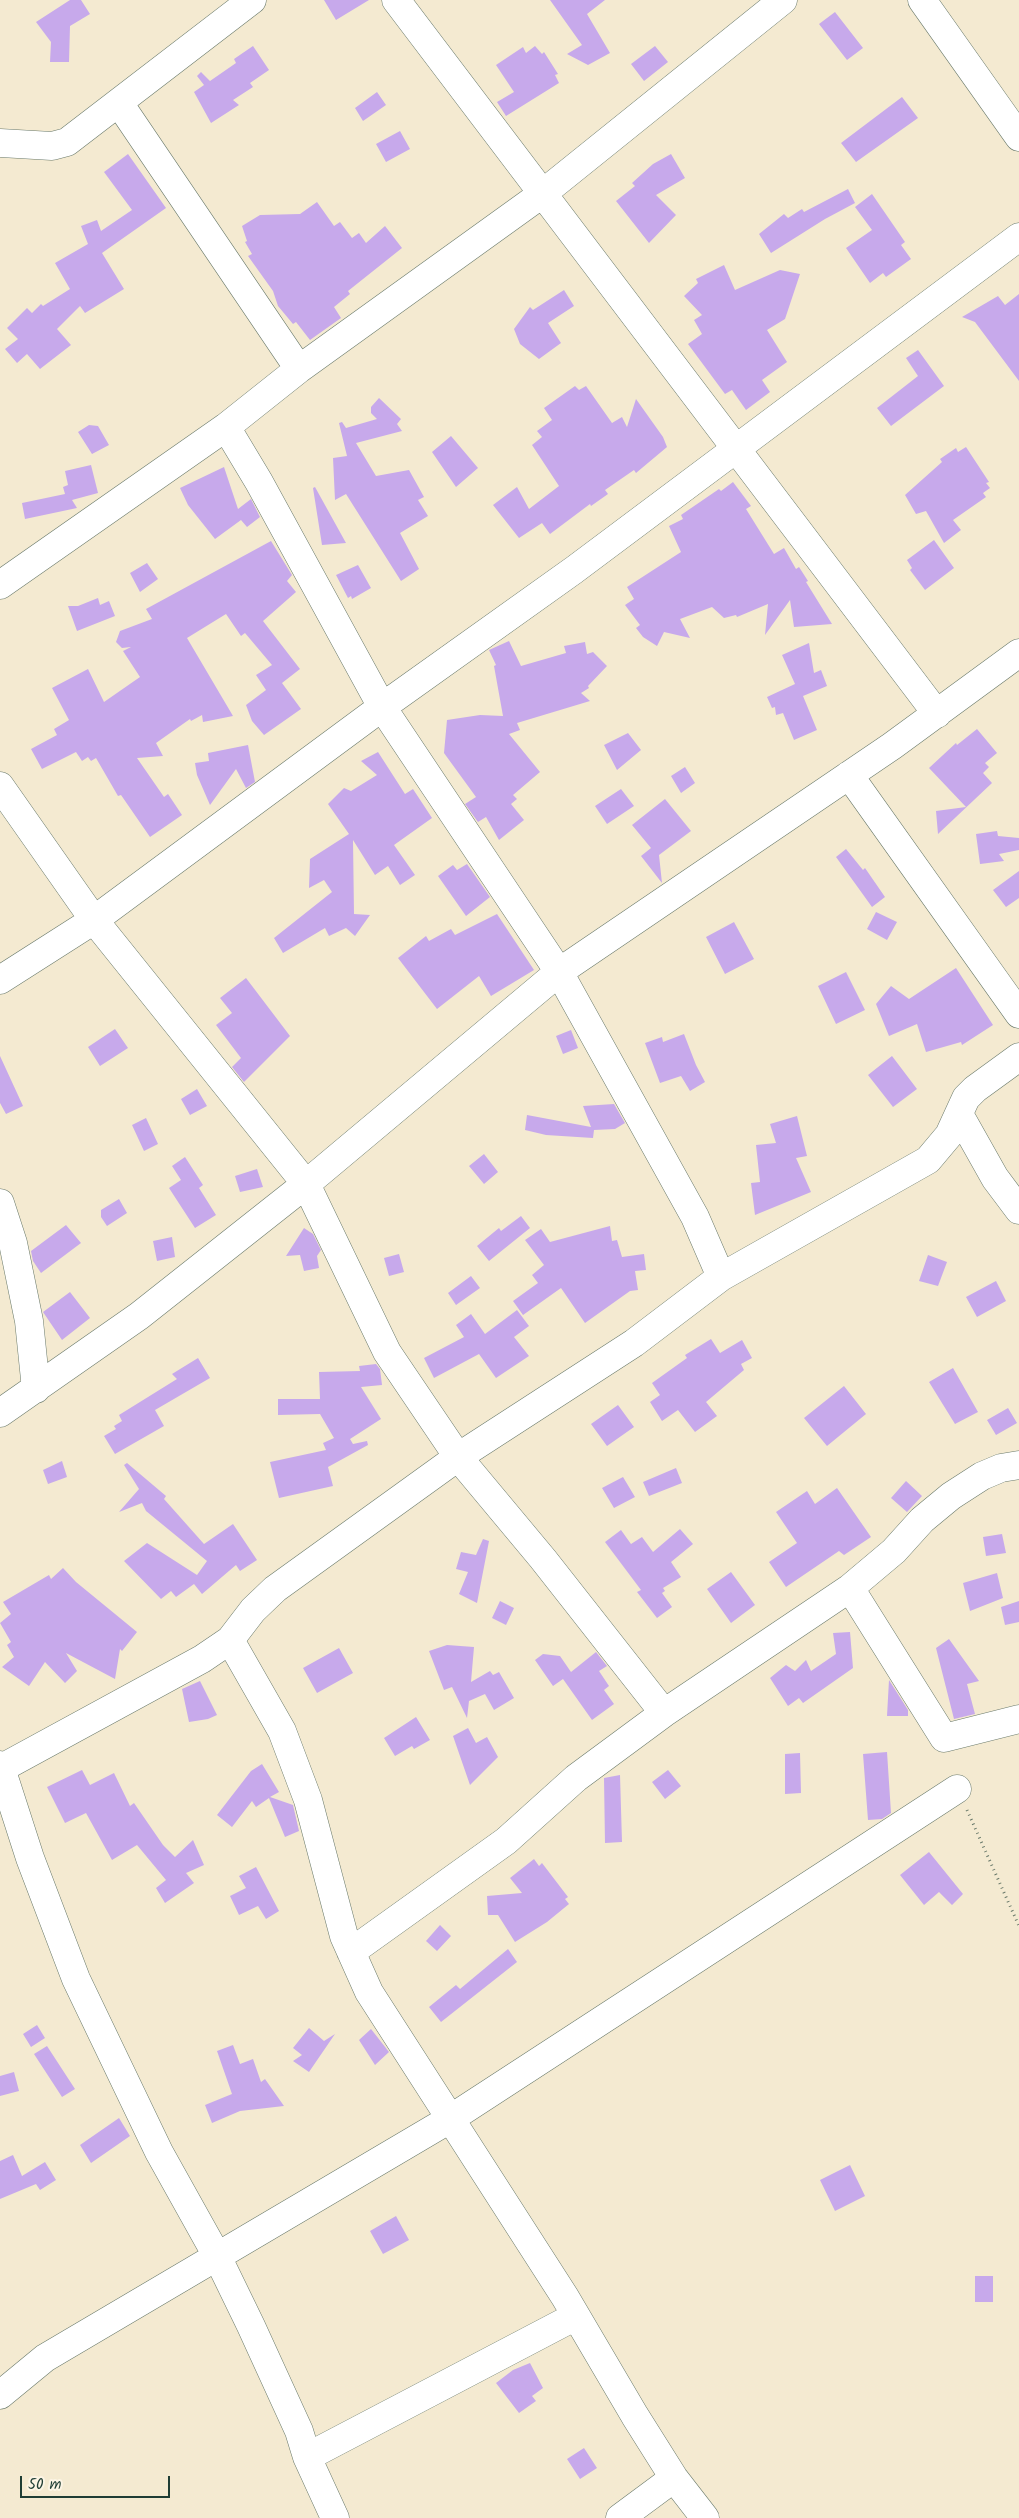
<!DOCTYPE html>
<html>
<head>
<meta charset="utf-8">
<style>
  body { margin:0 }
  #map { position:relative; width:1019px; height:2518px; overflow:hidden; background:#f4ead1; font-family:Kalam,sans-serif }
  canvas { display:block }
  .scale { position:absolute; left:20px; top:2476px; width:150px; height:22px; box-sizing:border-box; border:2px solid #1f3d34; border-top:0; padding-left:6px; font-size:15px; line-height:18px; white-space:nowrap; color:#1f3d34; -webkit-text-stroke:4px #fcf5e5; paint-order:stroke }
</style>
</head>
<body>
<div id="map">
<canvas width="1019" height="2518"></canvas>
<div class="scale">50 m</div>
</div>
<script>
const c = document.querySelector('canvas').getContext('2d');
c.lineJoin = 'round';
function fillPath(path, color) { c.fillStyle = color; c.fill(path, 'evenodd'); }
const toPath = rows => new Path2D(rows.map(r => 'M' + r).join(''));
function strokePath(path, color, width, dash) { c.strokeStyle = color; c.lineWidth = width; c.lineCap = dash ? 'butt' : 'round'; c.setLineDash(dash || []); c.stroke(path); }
const building = toPath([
  [70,0,81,0,90,14,70,26,69,62,50,62,51,42,36,22],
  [324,0,369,0,336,20],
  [550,0,605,0,587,14,610,53,588,65,567,54,582,45],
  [835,12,863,48,847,60,819,24],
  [253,46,269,70,250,83,253,87,233,100,239,105,211,123,194,92,204,85,197,76,201,72,210,81,236,63,234,59],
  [535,46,542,54,544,52,558,74,555,75,559,83,506,116,497,102,514,92,496,65,523,47,526,53],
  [655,46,668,62,644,81,631,64],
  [377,92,386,105,363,121,355,108],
  [902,97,918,118,856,162,841,143],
  [400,131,410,149,386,162,376,144],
  [128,154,166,208,102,253,124,289,85,313,80,306,57,329,71,345,40,369,27,354,17,363,5,349,18,339,7,328,27,308,32,313,41,304,43,306,70,289,55,263,88,244,81,226,97,220,101,231,132,210,104,172],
  [671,154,685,178,656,195,676,215,649,243,616,201,635,186,632,183,653,164],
  [848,189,855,203,825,219,771,253,759,234,784,214,788,218,802,209,804,212],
  [872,194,905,242,901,245,911,259,886,277,883,273,870,283,846,248,872,230,855,207],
  [317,202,334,226,340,222,352,238,359,233,366,243,385,226,402,248,348,291,350,294,334,307,341,318,310,340,296,322,293,324,278,306,273,291,248,256,252,254,245,242,247,241,242,226,260,215,300,214],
  [724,265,735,290,780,270,800,274,785,319,767,330,787,362,762,380,770,392,746,410,732,390,725,394,688,344,702,334,694,320,702,315,684,296,698,283,696,279],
  [564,290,574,306,548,323,561,343,539,359,520,344,514,329,530,307,533,310],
  [1019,294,1019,381,975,322,962,317,998,296,1005,305],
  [918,350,944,386,891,426,877,408,918,376,906,358],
  [575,386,579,390,586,386,612,423,622,417,627,427,636,399,663,437,667,447,636,473,634,470,605,490,608,494,591,506,590,504,550,534,542,523,519,538,493,505,517,487,529,509,559,486,532,445,542,437,537,431,552,420,544,408],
  [379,398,401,419,397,424,402,431,356,443,376,476,409,470,424,497,418,500,428,516,400,533,419,569,401,581,346,494,335,500,333,458,347,456,339,423,342,422,346,428,377,419,371,413,371,407],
  [89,425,98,426,109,445,92,454,78,432],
  [451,436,478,468,456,487,432,452],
  [966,447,989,482,986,483,990,488,983,493,986,497,953,520,961,530,944,543,926,511,916,514,905,495,942,462,940,459,956,448,958,452],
  [91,465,98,493,72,500,77,508,25,519,22,503,65,494,63,487,68,485,65,471],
  [224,467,238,509,251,499,260,517,247,527,241,520,215,539,188,505,180,488],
  [733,482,751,506,746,509,774,554,784,548,796,569,799,567,808,581,806,582,832,624,794,627,790,600,765,635,768,604,737,617,736,615,724,618,712,607,680,619,690,638,664,632,657,646,643,637,636,628,640,625,625,605,634,599,627,587,681,552,669,526,683,519,681,515,719,489,721,491],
  [315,487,346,543,322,545,313,488],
  [934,540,954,568,925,590,910,570,912,568,907,560],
  [271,541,292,575,287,581,296,592,263,621,300,669,282,683,301,709,264,735,252,721,246,705,266,690,256,675,272,665,245,633,241,636,226,614,187,638,233,716,203,722,202,715,191,721,190,719,156,743,163,756,137,758,164,797,168,794,182,815,150,837,121,795,118,796,96,758,91,761,88,757,82,761,76,752,42,769,31,749,57,735,54,729,69,720,52,688,88,669,104,702,140,677,123,651,131,647,122,648,116,642,120,631,152,619,146,609],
  [147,563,158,579,140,592,130,573],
  [358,565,371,588,352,599,351,596,348,598,336,575],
  [98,598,100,605,109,601,115,616,77,631,68,606,78,606],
  [509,641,521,666,566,653,564,646,585,642,587,654,593,652,607,666,588,686,589,688,581,693,590,701,517,723,520,730,509,734,540,772,513,795,517,799,511,804,524,820,499,840,486,817,478,822,465,804,476,797,444,753,447,720,480,715,503,716,494,666,496,665,489,650],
  [809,643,814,673,821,670,827,686,803,696,817,730,794,740,783,713,776,715,775,707,772,708,767,697,795,684,782,655],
  [977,729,997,753,985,763,989,767,983,773,992,783,938,834,936,811,966,807,929,768,956,743,957,745],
  [628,733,641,750,617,770,604,745],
  [248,745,255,782,246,788,236,769,210,805,197,775,195,763,209,761,208,753],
  [378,752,405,794,413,789,432,818,394,845,415,875,400,885,388,866,375,875,353,840,354,914,370,915,355,936,346,928,329,936,325,928,283,953,274,938,332,892,324,880,309,888,310,859,349,834,328,804,344,788,351,791,377,775,361,761],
  [685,767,695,783,681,793,671,776],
  [621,789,634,806,607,824,595,806],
  [665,799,691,831,659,855,662,883,641,856,651,848,632,825],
  [997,831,998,836,1019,838,1019,850,999,854,1004,861,980,864,976,834],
  [846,849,863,870,865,868,885,897,872,907,836,857],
  [467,864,490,897,466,916,438,876,453,865,457,870],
  [1019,871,1019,898,1006,907,993,890],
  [876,912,897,922,887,940,867,929],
  [497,914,534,970,491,996,479,976,437,1009,398,958,426,936,429,941,451,929,455,935],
  [734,922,754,959,725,974,706,937],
  [956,968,993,1025,962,1045,961,1042,926,1052,917,1024,889,1036,876,1004,891,986,909,999],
  [846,972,865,1010,836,1024,818,986],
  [246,978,290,1036,244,1082,232,1067,241,1058,216,1025,232,1013,220,998],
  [115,1029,128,1048,100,1066,88,1047],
  [571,1030,578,1048,563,1054,556,1036],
  [684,1034,696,1065,705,1082,690,1091,681,1076,660,1083,645,1043,662,1037,663,1042],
  [0,1056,23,1106,6,1114,0,1103],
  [892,1056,917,1089,893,1107,868,1075],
  [197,1089,207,1106,190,1115,181,1099],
  [614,1104,625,1123,615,1129,594,1130,593,1138,546,1135,525,1130,527,1115,591,1127,583,1106],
  [797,1116,807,1156,796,1158,811,1192,755,1215,751,1183,760,1182,756,1145,776,1143,770,1124],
  [146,1118,158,1144,144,1151,132,1125],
  [484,1154,498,1172,484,1184,469,1166],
  [185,1157,203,1185,199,1188,216,1215,195,1228,169,1188,181,1180,172,1166],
  [257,1169,263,1187,240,1192,235,1176],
  [119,1199,127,1213,107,1226,101,1217,101,1210],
  [521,1216,530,1228,489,1261,477,1246,499,1228,501,1231],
  [66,1225,81,1243,41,1273,33,1261,31,1251],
  [610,1226,612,1241,617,1240,622,1257,644,1254,646,1270,635,1271,638,1290,630,1291,585,1323,561,1288,523,1315,513,1301,538,1283,532,1275,544,1265,525,1240,541,1229,550,1242],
  [304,1228,313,1234,321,1250,317,1256,319,1268,304,1271,300,1255,286,1256],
  [172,1237,175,1257,157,1261,153,1241],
  [399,1254,404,1272,389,1276,384,1258],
  [928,1255,947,1262,938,1286,919,1281],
  [471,1276,480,1288,456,1305,448,1293],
  [996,1281,1006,1301,977,1317,966,1297],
  [70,1292,90,1318,62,1340,43,1312],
  [517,1310,529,1326,514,1337,529,1356,496,1378,479,1354,434,1378,424,1358,464,1337,456,1325,471,1314,485,1334],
  [711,1339,720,1353,742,1340,752,1358,741,1364,744,1370,706,1402,717,1416,695,1432,678,1410,662,1421,650,1402,660,1395,652,1383,687,1358,685,1355],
  [198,1358,210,1378,155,1410,164,1426,115,1454,104,1436,116,1429,114,1426,122,1421,119,1415,177,1379,172,1374],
  [376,1364,380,1369,382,1385,361,1387,381,1419,350,1439,353,1444,367,1441,368,1445,328,1467,333,1486,279,1498,270,1462,326,1450,323,1443,334,1438,320,1414,278,1415,278,1399,320,1399,319,1372,360,1371,359,1366],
  [953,1368,978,1412,955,1424,929,1382],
  [844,1386,866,1414,827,1446,804,1418],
  [618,1405,634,1427,607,1446,591,1424],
  [1008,1408,1017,1423,996,1435,987,1420],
  [62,1461,67,1477,48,1484,43,1470],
  [127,1463,166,1496,164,1499,204,1544,233,1524,257,1560,240,1571,236,1565,202,1594,194,1584,176,1597,171,1591,161,1599,124,1561,147,1543,197,1575,207,1561,146,1511,142,1503,119,1512,139,1489,124,1465],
  [676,1468,682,1483,649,1496,643,1482],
  [623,1477,635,1497,614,1508,602,1488],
  [906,1481,922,1496,907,1512,891,1498],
  [837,1488,871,1537,844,1555,839,1551,786,1587,769,1562,797,1543,776,1512,807,1491,815,1504],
  [680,1529,693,1544,671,1562,681,1577,663,1588,665,1591,662,1593,672,1607,657,1618,637,1592,641,1590,605,1542,621,1530,631,1544,642,1537,653,1552],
  [1002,1534,1006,1553,986,1556,983,1537],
  [483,1539,489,1541,477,1603,459,1594,468,1572,456,1569,461,1552,476,1555],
  [63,1568,76,1582,137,1632,122,1651,120,1649,115,1679,66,1653,77,1671,65,1683,45,1662,29,1686,2,1667,14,1657,7,1645,11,1642,0,1623,11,1614,3,1602,49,1575,51,1579],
  [731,1572,755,1605,731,1623,707,1589],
  [997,1573,1003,1598,970,1611,963,1583],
  [500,1601,514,1608,506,1625,492,1618],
  [1019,1601,1019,1622,1005,1625,1001,1607],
  [850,1632,853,1668,803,1703,799,1698,788,1706,770,1678,786,1665,795,1671,806,1660,811,1671,836,1654,833,1633],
  [949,1639,979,1681,967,1684,975,1714,954,1719,936,1648],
  [447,1645,474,1647,471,1682,490,1671,493,1675,499,1672,514,1698,494,1710,485,1694,469,1701,467,1718,452,1687,444,1690,429,1651],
  [339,1648,353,1673,317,1693,303,1668],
  [596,1652,607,1666,599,1671,609,1686,604,1690,614,1704,592,1720,563,1679,553,1686,535,1660,543,1654,560,1656,571,1672],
  [889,1680,908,1710,908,1716,887,1716],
  [200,1681,217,1715,208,1719,189,1722,182,1689],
  [416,1717,430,1740,414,1749,412,1746,395,1756,384,1738],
  [468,1728,476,1743,487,1737,498,1757,470,1785,453,1736],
  [887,1752,891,1813,882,1819,868,1820,863,1754],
  [800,1753,801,1793,785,1794,785,1754],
  [262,1764,279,1792,270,1797,293,1805,299,1831,285,1837,269,1798,256,1807,252,1801,232,1827,217,1815,251,1771],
  [82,1770,90,1785,114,1773,130,1806,134,1803,163,1845,175,1857,193,1840,204,1865,186,1873,194,1883,165,1903,156,1888,166,1880,137,1845,112,1860,86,1813,65,1823,47,1787],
  [668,1770,681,1786,665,1799,652,1782],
  [620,1775,622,1842,605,1843,604,1778],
  [929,1852,963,1894,952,1905,939,1892,924,1905,900,1875],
  [534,1859,539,1866,542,1863,568,1897,565,1899,569,1904,547,1922,515,1942,498,1915,488,1915,487,1896,522,1893,510,1878],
  [256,1867,279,1911,266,1919,258,1906,239,1915,230,1896,246,1888,239,1876],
  [440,1925,451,1936,437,1951,426,1941],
  [508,1949,517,1962,441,2022,429,2007,456,1985,460,1989],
  [37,2025,45,2038,31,2047,23,2034],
  [309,2028,324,2041,335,2034,309,2072,293,2061,302,2055,293,2048],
  [371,2029,389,2052,375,2065,359,2040],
  [233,2045,240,2064,253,2059,261,2082,265,2079,284,2106,240,2111,212,2123,205,2105,232,2094,217,2051],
  [47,2046,75,2089,62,2097,34,2054],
  [14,2072,19,2091,0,2096,0,2076],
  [119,2118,130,2136,91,2163,80,2145],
  [13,2155,22,2176,45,2162,56,2180,40,2190,36,2184,0,2199,0,2161],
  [850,2165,865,2196,835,2211,820,2180],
  [396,2216,409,2240,383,2254,370,2231],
  [975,2276,993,2276,993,2302,975,2302],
  [530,2363,543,2388,532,2396,536,2401,519,2413,496,2383,513,2370],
  [584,2448,597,2468,580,2479,567,2459]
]);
const path = toPath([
  [967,1810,1019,1926]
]);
const minor = toPath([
  [396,0,937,714],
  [922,0,1019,137],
  [119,103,299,369],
  [0,143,52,146,67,142,252,0],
  [226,427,259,482,382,707,559,972,695,1217,721,1277],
  [0,585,226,427,299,369,542,194,783,0],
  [849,775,1019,1014],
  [0,786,94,920,306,1184,387,1352,458,1457,543,1559,664,1713],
  [0,980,94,920,382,707,574,570,1019,237],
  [959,1114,995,1178,1019,1210],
  [0,1203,13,1243,29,1321,36,1389],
  [0,1413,139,1316,306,1184,559,972,892,746,1019,653],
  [850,1588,944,1738,1019,1719],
  [230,1640,282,1731,308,1800,344,1936,369,1992,565,2297,635,2416,674,2478,705,2518],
  [0,1765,30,1858,76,1979,159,2152,217,2256,251,2326,299,2431,307,2457,335,2518],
  [0,1769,202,1659,230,1640,253,1610,275,1589,458,1457,634,1343,721,1277,928,1160,949,1135,966,1098,975,1089,1019,1057],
  [351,1952,506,1841,576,1778,664,1713,850,1588,894,1551,922,1520,951,1496,982,1476,1001,1468,1019,1465],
  [0,2395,45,2358,450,2119,957,1789],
  [307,2457,576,2316],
  [620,2518,674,2478]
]);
fillPath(building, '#c7a9eb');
strokePath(minor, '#6a7a6b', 29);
strokePath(path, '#6a7a6b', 3, [1, 4]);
strokePath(minor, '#fff', 28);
</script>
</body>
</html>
